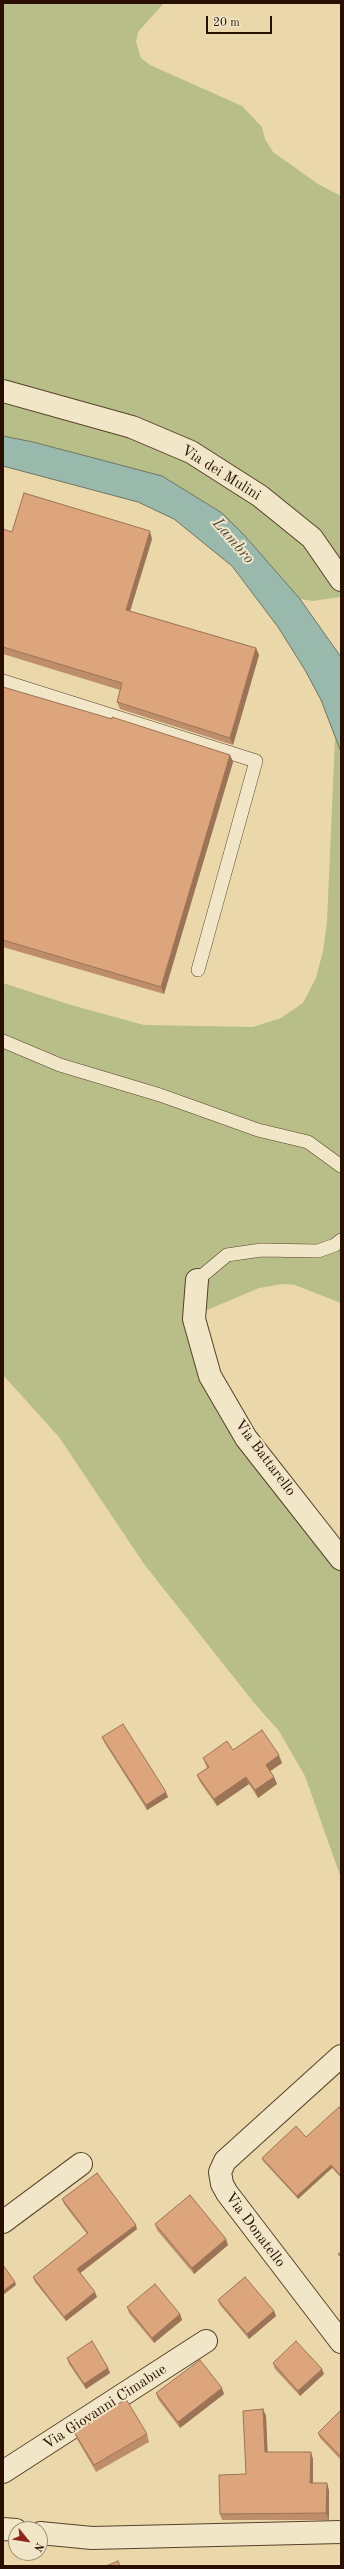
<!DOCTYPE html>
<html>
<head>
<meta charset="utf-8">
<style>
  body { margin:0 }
  #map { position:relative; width:344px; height:2569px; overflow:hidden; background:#ead8aa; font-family:"Old Standard TT",serif }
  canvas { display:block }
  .frame { position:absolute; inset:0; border:4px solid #290f00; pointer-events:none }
  .north { position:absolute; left:8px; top:2521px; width:40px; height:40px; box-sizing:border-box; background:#f1e6c8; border:1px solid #a19078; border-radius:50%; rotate:120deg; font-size:11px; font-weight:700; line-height:16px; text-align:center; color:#290f00 }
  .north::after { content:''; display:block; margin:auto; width:14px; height:18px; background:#8f2418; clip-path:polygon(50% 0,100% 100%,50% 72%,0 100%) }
  .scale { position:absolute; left:206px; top:16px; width:66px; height:18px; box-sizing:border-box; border:2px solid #290f00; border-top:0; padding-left:5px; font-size:12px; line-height:14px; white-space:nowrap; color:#290f00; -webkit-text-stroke:3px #f1e6c8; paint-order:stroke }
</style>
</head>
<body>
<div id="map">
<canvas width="344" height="2569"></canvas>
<div class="frame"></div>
<div class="north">N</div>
<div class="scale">20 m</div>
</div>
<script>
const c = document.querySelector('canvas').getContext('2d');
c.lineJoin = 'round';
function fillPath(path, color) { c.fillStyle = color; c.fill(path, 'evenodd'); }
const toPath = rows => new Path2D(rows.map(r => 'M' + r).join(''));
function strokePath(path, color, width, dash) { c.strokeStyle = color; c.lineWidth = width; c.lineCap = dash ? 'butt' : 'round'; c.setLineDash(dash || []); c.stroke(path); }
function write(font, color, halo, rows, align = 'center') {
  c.font = font + ' "Old Standard TT",serif'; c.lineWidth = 4; c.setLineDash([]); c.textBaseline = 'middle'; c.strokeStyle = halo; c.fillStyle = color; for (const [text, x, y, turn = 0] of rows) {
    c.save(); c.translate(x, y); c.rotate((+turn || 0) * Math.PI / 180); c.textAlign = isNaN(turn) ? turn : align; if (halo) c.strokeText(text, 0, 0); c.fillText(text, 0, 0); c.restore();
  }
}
const green = toPath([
  [3,3,164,3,138,32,136,42,141,58,150,65,242,106,262,127,265,139,273,152,318,184,341,196,341,597,312,601,300,599,245,536,222,513,162,476,33,442,3,436],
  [335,738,341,752,341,1303,295,1285,283,1284,259,1288,205,1311,197,1330,210,1376,341,1559,341,1878,305,1776,279,1731,255,1704,144,1564,59,1437,3,1375,3,983,71,1005,144,1025,253,1027,281,1018,303,1003,316,978,323,951,327,922]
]);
const water = toPath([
  [3,436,33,442,162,476,222,513,245,536,300,599,341,657,341,752,321,700,305,670,278,627,232,566,174,519,138,502,3,466,3,436]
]);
const service = toPath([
  [3,681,256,761,198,970],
  [3,1041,60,1065,160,1095,258,1130,308,1142,341,1166],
  [197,1280,227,1255,261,1250,318,1251,335,1245,341,1240]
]);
const minor = toPath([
  [3,391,132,427,191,452,260,496,312,538,341,580],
  [197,1280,194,1319,210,1376,246,1438,341,1559],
  [341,2056,225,2161,220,2172,222,2184,227,2193,341,2342],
  [3,2222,81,2164],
  [3,2472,206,2341]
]);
const tertiary = toPath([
  [3,2529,16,2530],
  [40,2533,92,2538,341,2532]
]);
const wall = toPath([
  [3,529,12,532,152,539,130,611,256,648,259,655,233,745,120,709,117,702,120,690,3,654],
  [3,687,230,755,233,762,164,994,3,947],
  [102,1737,168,1797,147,1810,104,1742],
  [233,1750,282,1763,270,1771,274,1777,277,1784,258,1798,249,1784,217,1806,200,1782,197,1775,207,1768,203,1758],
  [341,2110,341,2178,332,2168,298,2199,263,2161,262,2158,306,2137],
  [62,2199,137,2229,80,2273,97,2297,66,2321,35,2282,33,2277,87,2234,64,2204],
  [155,2224,228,2245,194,2274,157,2230],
  [218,2300,274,2311,276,2316,249,2339,220,2305],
  [127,2307,180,2314,182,2320,154,2343,129,2313],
  [67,2358,110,2373,86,2389,69,2364],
  [273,2363,324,2374,300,2396,275,2369],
  [156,2393,224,2394,180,2428,158,2399],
  [263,2409,266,2416,267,2452,313,2459,313,2483,329,2490,329,2520,222,2520,220,2514,246,2474],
  [341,2410,341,2460,320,2438,318,2433],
  [74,2432,147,2434,149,2442,96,2472,77,2439]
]);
const shadedWall = toPath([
  [150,531,152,539,128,618,126,610],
  [256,648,259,655,233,745,230,738],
  [230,755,233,762,164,994,161,987],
  [279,1755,282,1763,269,1772,266,1765],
  [246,1777,249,1784,217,1806,214,1799],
  [274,1777,277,1784,258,1798,255,1790],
  [166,1792,168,1797,147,1810,146,1805],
  [331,2165,332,2168,298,2199,297,2196],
  [136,2225,137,2229,79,2274,77,2269],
  [226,2239,228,2245,194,2274,192,2268],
  [15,2282,16,2285,3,2295,3,2291],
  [95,2292,97,2297,66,2321,64,2317],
  [274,2311,276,2316,249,2339,247,2334],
  [180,2314,182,2320,154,2343,152,2338],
  [108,2368,110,2373,86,2389,84,2384],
  [322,2369,324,2374,300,2396,298,2391],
  [222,2388,224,2394,180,2428,178,2422],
  [263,2409,266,2416,268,2459,265,2452],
  [311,2452,313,2459,313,2489,310,2483],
  [327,2483,329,2490,329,2520,326,2513]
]);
const building = toPath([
  [24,493,150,531,126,610,256,648,230,738,117,702,122,683,3,647,3,529,12,532,24,493],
  [3,687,112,719,112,717,230,755,161,987,3,940,3,687],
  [123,1724,166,1792,146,1805,102,1737,123,1724],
  [262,1730,279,1755,266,1765,274,1777,255,1790,246,1777,214,1799,197,1775,209,1767,203,1758,227,1741,233,1750,262,1730],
  [339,2107,341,2110,341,2176,331,2165,297,2196,262,2158,296,2126,306,2137,339,2107],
  [97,2173,136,2225,77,2269,95,2292,64,2317,33,2277,88,2233,62,2199,97,2173],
  [190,2195,226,2239,192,2268,155,2224,190,2195],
  [341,2252,341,2257,338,2254,341,2252],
  [3,2265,15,2282,3,2291,3,2265],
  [245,2277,274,2311,247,2334,218,2300,245,2277],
  [155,2284,180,2314,152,2338,127,2307,155,2284],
  [92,2341,108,2368,84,2384,67,2358,92,2341],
  [296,2341,322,2369,298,2391,273,2363,296,2341],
  [200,2360,222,2388,178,2422,156,2393,200,2360],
  [126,2399,147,2434,94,2465,74,2432,126,2399],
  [263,2409,265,2452,311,2452,310,2483,327,2483,326,2513,220,2514,219,2475,246,2474,243,2411,263,2409],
  [341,2410,341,2457,318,2433,341,2410],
  [118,2561,120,2566,106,2566,118,2561]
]);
const streetNames = [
  ["Via dei Mulini",221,473,32],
  ["Via Battarello",265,1458,53],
  ["Via Donatello",255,2230,53],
  ["Via Giovanni Cimabue",105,2407,-33]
];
const waterNames = [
  ["Lambro",233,541,49]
];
fillPath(green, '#b7be88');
fillPath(water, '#98b9ab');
strokePath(water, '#6c7567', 1);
strokePath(service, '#59412a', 14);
strokePath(minor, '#59412a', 24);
strokePath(tertiary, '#59412a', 24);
strokePath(service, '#f1e6c8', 13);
strokePath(minor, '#f1e6c8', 22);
strokePath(tertiary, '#f1e6c8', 22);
fillPath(wall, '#be8e6b');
fillPath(shadedWall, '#9b7457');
fillPath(building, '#dda57c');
strokePath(building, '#9b7457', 1);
write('15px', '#290f00', '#f1e6c8', streetNames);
write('italic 16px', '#504a3c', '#f1e6c8', waterNames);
</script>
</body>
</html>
